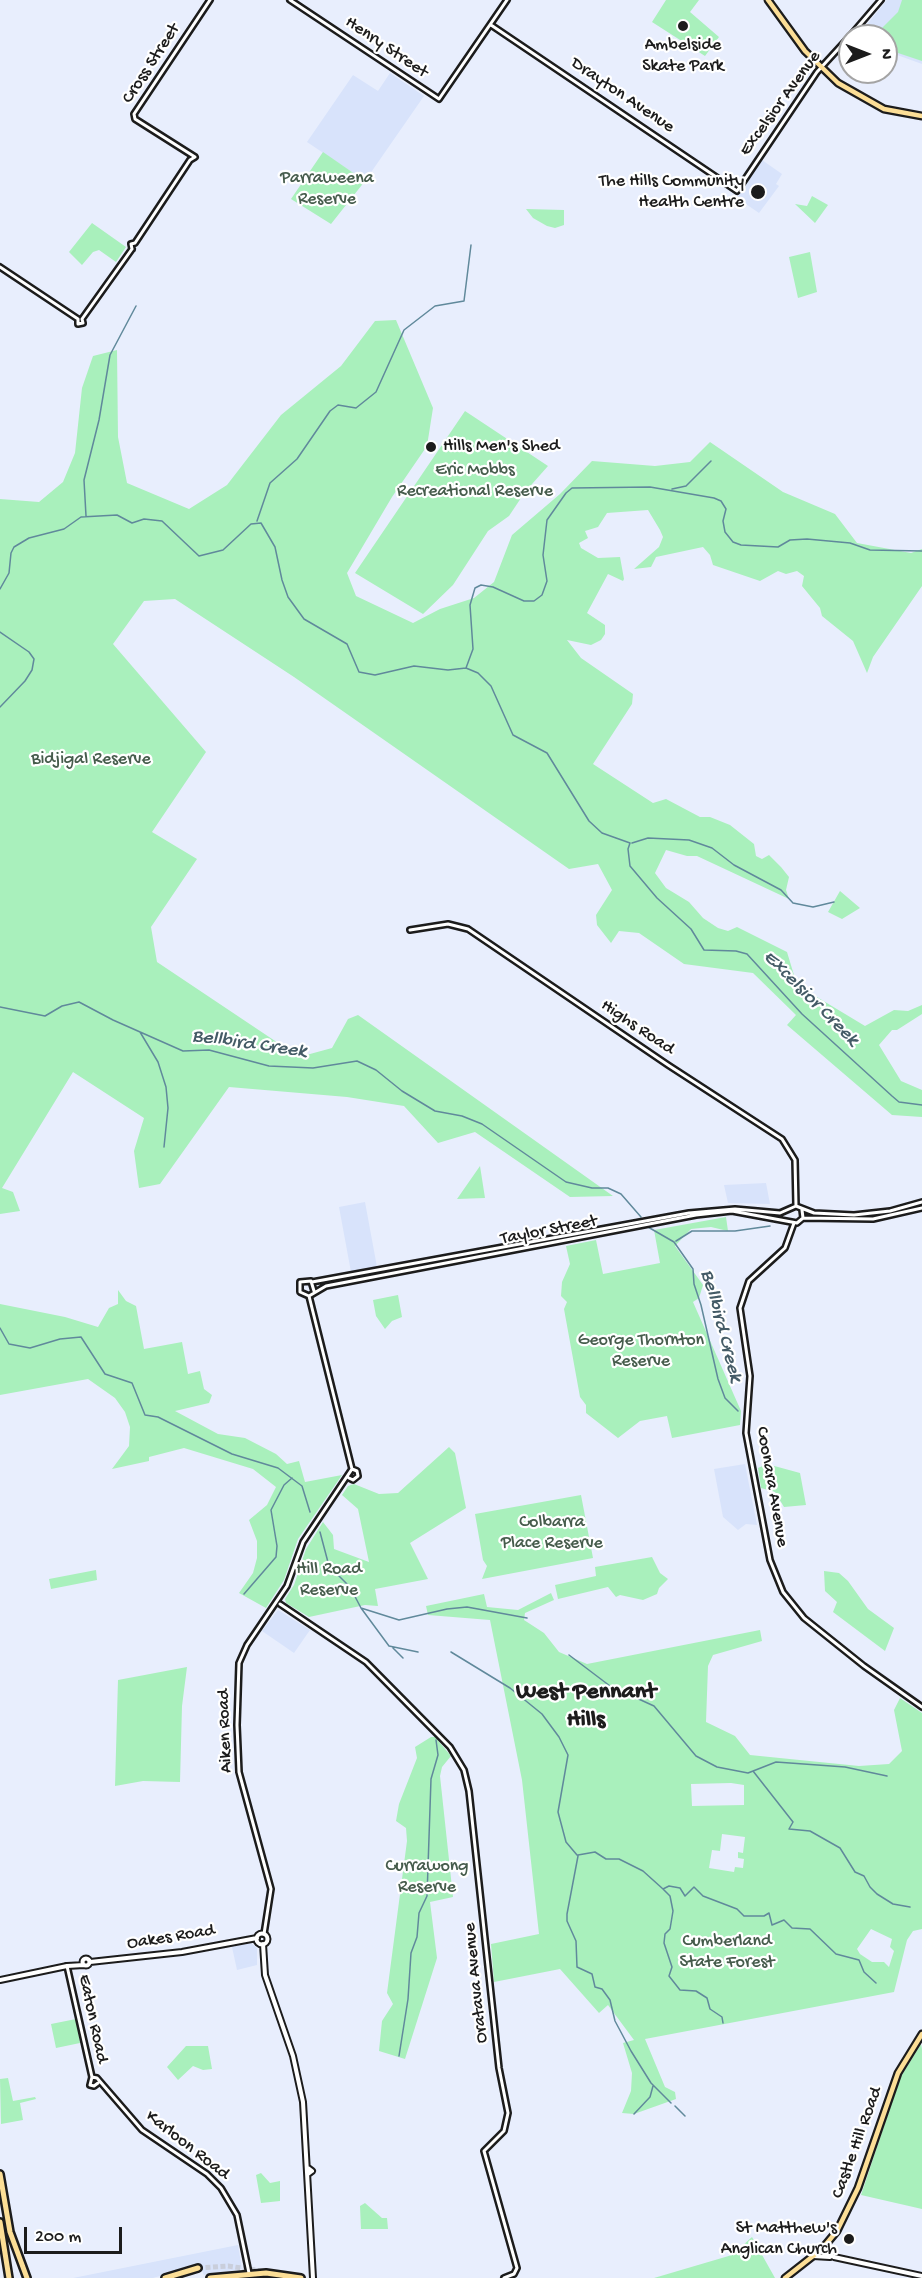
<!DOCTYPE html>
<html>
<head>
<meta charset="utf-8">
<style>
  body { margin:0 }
  #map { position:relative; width:922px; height:2278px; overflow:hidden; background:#e8eefd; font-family:"Gochi Hand",sans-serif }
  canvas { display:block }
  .north { position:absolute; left:838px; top:24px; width:60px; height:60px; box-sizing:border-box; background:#fff; border:2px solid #a4a4a4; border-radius:50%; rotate:90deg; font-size:16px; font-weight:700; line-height:24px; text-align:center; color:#1c1c1c }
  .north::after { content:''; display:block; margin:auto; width:21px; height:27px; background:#1c1c1c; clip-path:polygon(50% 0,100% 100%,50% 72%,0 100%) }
  .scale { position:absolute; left:24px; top:2227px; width:98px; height:27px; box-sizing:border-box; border:3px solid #1c1c1c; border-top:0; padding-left:8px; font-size:18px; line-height:21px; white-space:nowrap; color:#1c1c1c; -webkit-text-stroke:4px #fff; paint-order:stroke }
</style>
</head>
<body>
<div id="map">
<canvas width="922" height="2278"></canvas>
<div class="north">N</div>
<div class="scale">200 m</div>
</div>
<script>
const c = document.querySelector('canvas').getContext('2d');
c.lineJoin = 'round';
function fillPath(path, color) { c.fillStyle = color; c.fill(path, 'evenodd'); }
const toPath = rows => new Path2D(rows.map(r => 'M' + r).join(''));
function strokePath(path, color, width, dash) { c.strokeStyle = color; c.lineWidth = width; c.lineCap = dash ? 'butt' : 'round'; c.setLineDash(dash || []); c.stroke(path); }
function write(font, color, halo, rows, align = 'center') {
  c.font = font + ' "Gochi Hand",sans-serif'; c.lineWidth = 4.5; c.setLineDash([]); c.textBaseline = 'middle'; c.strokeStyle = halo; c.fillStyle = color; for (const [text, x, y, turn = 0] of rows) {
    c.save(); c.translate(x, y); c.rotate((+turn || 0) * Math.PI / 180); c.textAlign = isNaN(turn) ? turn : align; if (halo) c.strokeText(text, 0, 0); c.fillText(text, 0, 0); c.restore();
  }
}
const built = toPath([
  [887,0,922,0,922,64,886,51,886,36,863,36,860,33],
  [390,73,424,96,365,181,307,142,353,75,378,91],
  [762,160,782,174,776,184,779,186,759,213,737,198],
  [766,1183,770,1204,728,1203,724,1185],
  [365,1202,377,1267,351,1272,339,1207],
  [745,1464,757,1525,746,1524,738,1530,723,1517,714,1469],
  [278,1610,310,1630,294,1653,262,1631],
  [251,1943,257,1948,257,1965,237,1970,232,1947],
  [238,2245,242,2269,204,2275,199,2265,153,2278,73,2278]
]);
const green = toPath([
  [666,0,699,0,690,12,719,37,705,56,652,22],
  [902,0,922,0,922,61,886,49,886,36,869,36,880,30,898,12],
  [323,152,365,181,331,224,291,199],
  [812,196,828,205,815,223,795,204,807,206],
  [526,209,564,210,564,225,555,228,547,226,533,218],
  [92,223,126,247,116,262,99,250,93,252,82,265,69,252],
  [810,252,817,292,798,298,789,257],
  [396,320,433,408,427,446,392,497,347,573,356,596,413,623,440,609,474,598,494,582,512,535,560,494,592,461,655,466,690,462,710,442,783,492,835,514,857,543,911,553,922,549,922,586,873,657,867,673,853,641,822,616,820,608,802,586,804,576,797,571,786,574,778,571,760,581,713,565,710,555,703,547,656,557,651,567,634,569,659,547,663,537,660,530,648,510,607,513,598,527,585,531,588,538,579,543,581,548,598,558,620,557,624,579,623,581,608,574,587,613,605,625,605,634,601,640,591,645,567,640,581,658,633,694,632,704,593,764,653,803,666,799,700,817,710,817,730,825,754,844,756,856,762,859,769,855,781,867,789,877,786,890,789,899,697,856,687,856,666,850,655,873,666,888,689,902,703,918,718,928,728,931,737,927,787,952,797,985,865,1026,894,1010,908,1011,922,1005,922,1014,897,1030,892,1030,879,1045,901,1081,922,1090,922,1117,892,1115,787,1025,796,1015,753,973,684,964,639,933,619,931,611,943,597,925,596,915,612,890,598,864,569,869,294,677,175,599,144,601,113,644,206,752,152,832,197,859,151,927,157,962,299,1057,332,1048,348,1019,358,1015,613,1196,570,1197,475,1132,438,1143,404,1106,347,1097,229,1087,160,1184,139,1188,134,1151,144,1118,73,1072,2,1188,13,1192,20,1211,0,1214,0,499,39,502,63,482,75,453,82,388,93,356,117,350,118,437,127,483,189,509,227,485,281,415,341,366,375,321],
  [465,411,548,466,525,492,509,516,488,531,453,585,423,614,355,573],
  [840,891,860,908,842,919,828,912],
  [480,1166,485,1198,457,1199],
  [726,1217,728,1231,711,1227,691,1229,675,1246,703,1285,699,1298,693,1302,741,1411,740,1425,672,1438,667,1416,640,1421,618,1438,586,1413,586,1405,580,1397,564,1309,567,1302,561,1296,562,1282,570,1264,566,1246,596,1240,603,1274,660,1263,654,1230],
  [118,1290,126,1301,136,1306,144,1349,182,1342,188,1374,200,1371,204,1389,212,1395,209,1403,175,1411,218,1434,245,1438,276,1454,287,1464,299,1461,305,1482,342,1475,298,1539,284,1580,266,1608,239,1593,253,1573,257,1558,257,1541,249,1520,267,1505,276,1487,253,1469,184,1448,149,1457,149,1461,112,1469,129,1446,130,1427,125,1412,115,1398,88,1379,0,1395,0,1304,65,1317,98,1327,109,1308,118,1304],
  [398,1295,402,1317,392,1321,385,1329,376,1316,373,1300],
  [449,1447,455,1453,466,1508,410,1543,428,1579,375,1589,378,1606,365,1605,309,1617,286,1603,285,1599,294,1585,306,1549,323,1522,333,1535,334,1549,369,1562,358,1509,342,1495,348,1486,354,1484,379,1494,398,1493],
  [767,1464,800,1473,806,1505,784,1507,775,1492,761,1488,758,1468],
  [581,1495,593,1558,482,1579,487,1566,483,1560,475,1514],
  [652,1557,660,1573,668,1579,659,1588,657,1594,643,1600,620,1595,616,1597,608,1587,558,1599,555,1585,596,1576,595,1567],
  [96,1570,97,1580,51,1589,49,1579],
  [824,1571,839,1573,848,1581,868,1609,894,1628,885,1651,833,1612,837,1602,825,1591],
  [551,1593,554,1600,525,1613,524,1620,544,1633,559,1652,587,1664,760,1630,762,1641,713,1655,708,1666,706,1722,735,1736,750,1755,859,1766,889,1764,902,1751,894,1710,900,1698,922,1713,922,1929,913,1931,907,1940,894,1992,645,2039,665,2087,675,2092,676,2099,634,2114,622,2113,631,2091,632,2073,623,2043,634,2040,608,2005,599,2013,560,1969,494,1982,491,1944,539,1934,522,1780,490,1620,428,1615,426,1606,484,1594,487,1607,518,1610],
  [731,1783,744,1785,744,1805,692,1806,691,1784],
  [722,1834,745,1837,743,1853,738,1852,738,1858,744,1859,743,1868,735,1867,734,1872,709,1868,712,1850,720,1851],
  [871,1929,892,1939,890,1947,894,1951,889,1967,884,1962,872,1962,860,1954,857,1949],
  [187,1667,182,1706,180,1782,143,1781,115,1786,118,1680],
  [431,1737,435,1737,451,1756,442,1767,440,1776,453,1897,430,1902,437,1958,405,2059,379,2051,382,2021,393,2004,387,1993,407,1841,406,1828,396,1821,399,1804,417,1758,415,1747],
  [76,2019,80,2043,56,2048,51,2024],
  [921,2044,922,2049,922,2209,861,2195,900,2078],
  [186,2046,208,2046,212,2069,203,2070,193,2066,178,2080,167,2067],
  [8,2078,13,2101,35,2097,36,2099,20,2103,23,2120,1,2124,0,2079],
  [261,2173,270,2183,280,2181,280,2201,261,2203,256,2175],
  [365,2203,382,2218,387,2218,388,2229,361,2229,360,2206],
  [752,2237,775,2278,654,2278,732,2255]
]);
const stream = toPath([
  [672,489,686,486,711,461],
  [86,516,84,480,99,420,110,355,136,306],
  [257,521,270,483,297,459,330,411,338,405,356,408,376,392,404,330,435,306,464,301,471,245],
  [0,589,9,573,11,553,14,547,29,538,64,529,81,517,117,515,132,523,144,519,162,521,199,556,223,550,251,524,261,523,275,547,282,580,288,597,304,619,347,644,359,672,375,675,414,666,448,670,466,668,478,673,491,686,513,735,547,753,589,821,602,833,630,843,628,849,630,866,657,898,691,929,704,950,736,951,747,954,802,1014,892,1096,899,1102,922,1105],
  [0,632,29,652,34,659,32,670,25,681,0,707],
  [466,668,473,649,470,605,475,588,481,585,493,587,524,601,534,601,542,595,547,581,543,555,547,520,566,493,572,488,650,487,714,498,721,501,726,509,723,521,725,532,733,542,741,545,778,547,790,540,807,539,850,543,870,550,922,551],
  [632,843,648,838,689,840,712,848,734,865,781,890,793,903,813,907,834,902],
  [0,1007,45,1016,62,1006,79,1002,113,1020,183,1051,209,1050,269,1066,313,1068,357,1061,376,1070,402,1091,435,1111,462,1116,482,1124,566,1182,592,1188,608,1188,621,1194,641,1217],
  [140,1032,158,1062,166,1087,168,1108,164,1147],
  [648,1227,674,1242,693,1269,694,1284,701,1305,718,1379,725,1398,738,1411],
  [676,1241,692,1231,735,1231,770,1226],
  [0,1328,9,1344,30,1348,60,1339,81,1337,105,1374,132,1383,145,1415,158,1417,232,1454,278,1468,302,1486,310,1512],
  [320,1532,329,1566,350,1587,361,1608,389,1646,418,1652],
  [244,1594,276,1557,277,1546,271,1510,284,1485,292,1478],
  [361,1608,399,1620,447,1609,467,1607,527,1618],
  [393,1648,403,1658],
  [451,1652,510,1688,542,1714,559,1737,568,1755,558,1812,566,1842,577,1855],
  [569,1655,610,1686,654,1706,696,1756,717,1767,748,1773,776,1762,845,1767,887,1776],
  [753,1771,793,1822,789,1829,810,1831,840,1848,855,1872,864,1876,870,1887,877,1894,893,1904,910,1907],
  [578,1855,595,1852,606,1859,619,1859,643,1871,663,1889,669,1886,680,1888,685,1896,694,1887,703,1896,737,1909,744,1916,764,1916,769,1913,772,1925,784,1920,792,1928,810,1929,836,1954,859,1960,864,1972,876,1983],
  [578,1856,567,1914,567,1921,576,1941,577,1967,592,1974,595,1987,602,1989,610,2000,615,2021,631,2051,651,2083,671,2103],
  [663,1889,670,1896,673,1911,670,1929,665,1934,664,1943,672,1967,669,1976,680,1990,696,1991,707,1998,710,2009,722,2017,723,2023],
  [399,2056,408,1999,411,1953,417,1937,419,1913,427,1896,431,1779,438,1755,436,1740],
  [675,2106,685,2116],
  [634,2114,650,2097,653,2086]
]);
const motorwayTunnel = toPath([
  [198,2268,228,2266,268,2272]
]);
const tertiary = toPath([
  [290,0,439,99,507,0],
  [491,25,737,191,817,72,850,36],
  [850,36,881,0],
  [132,249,131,244,135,243,190,160,195,157,135,119,134,114,210,0],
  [0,267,78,319],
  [78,319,78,324,83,323,82,319,132,249],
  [410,930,448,924,468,929,668,1065,782,1139,795,1160,796,1206],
  [796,1206,814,1213,854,1215,890,1211,922,1202],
  [803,1218,873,1219,922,1208],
  [794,1223,785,1248,749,1281,740,1308,750,1376,746,1433,770,1560,783,1592,804,1618,864,1666,922,1707],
  [312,1282,689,1213,735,1209,780,1213,796,1206],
  [309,1296,326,1286,696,1215,732,1211,797,1223,803,1218,802,1210],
  [309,1296,352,1469],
  [309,1296,300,1292,300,1282,311,1281,314,1291],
  [349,1478,353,1480,358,1476,357,1471,352,1469],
  [280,1604,366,1662,450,1747,464,1770,469,1791,499,2068,508,2113,504,2131,484,2151,517,2268,514,2274,504,2278],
  [264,1934,271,1889,239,1772,237,1725,239,1663,247,1645,287,1586,303,1542,352,1469],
  [67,1966,92,2077],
  [92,2077,97,2078,142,2130,207,2174,221,2188,237,2215,249,2273],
  [92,2077,90,2085,94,2086,98,2083]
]);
const secondary = toPath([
  '256.5 1939a5.5 5.5 0 1 1 11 0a5.5 5.5 0 1 1-11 0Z',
  [263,1944,265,1975,293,2056,303,2102,313,2278],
  '82.5 1962a3.5 3.5 0 1 1 7 0a3.5 3.5 0 1 1-7 0Z',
  [90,1962,182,1952,257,1938],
  [0,1980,67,1966,84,1965],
  [308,2168,312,2171,308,2174],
  [822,2249,834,2257,922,2276],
  [813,2256,830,2257]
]);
const primary = toPath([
  [768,0,805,51,838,83,884,109,922,116],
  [785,2278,822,2249,837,2231,858,2188,898,2073,922,2034]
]);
const trunk = toPath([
  [210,2278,266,2273,301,2278]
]);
const motorway = toPath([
  [0,2174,10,2232,27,2278],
  [0,2222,9,2278],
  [165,2278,198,2268]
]);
const markers = [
  [683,26,6,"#1c1c1c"],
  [758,192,8,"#1c1c1c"],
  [431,447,6,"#1c1c1c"],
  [849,2239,6,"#1c1c1c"]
];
const poiNames = [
  ["Ambelside",683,46,"center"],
  ["Skate Park",683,67,"center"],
  ["The Hills Community",744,182],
  ["Health Centre",744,203],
  ["Hills Men's Shed",443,447,"left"],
  ["St Matthew's",837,2229],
  ["Anglican Church",837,2250]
];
const streetNames = [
  ["Henry Street",386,48,34],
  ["Cross Street",152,64,-57],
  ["Drayton Avenue",622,96,34],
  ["Excelsior Avenue",781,104,-54],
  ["Highs Road",637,1028,34],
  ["Taylor Street",549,1231,-11],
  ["Coonara Avenue",771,1487,80],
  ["Aiken Road",226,1731,-92],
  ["Oakes Road",171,1938,-9],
  ["Oratava Avenue",477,1983,-96],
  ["Eaton Road",92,2019,78],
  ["Castle Hill Road",858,2143,-70],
  ["Karloon Road",187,2146,38]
];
const parkNames = [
  ["Parraweena",327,179],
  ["Reserve",327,200],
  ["Eric Mobbs",475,471],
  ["Recreational Reserve",475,492],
  ["Bidjigal Reserve",91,760],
  ["George Thornton",641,1341],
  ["Reserve",641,1362],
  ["Colbarra",552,1523],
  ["Place Reserve",552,1544],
  ["Hill Road",329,1570],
  ["Reserve",329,1591],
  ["Currawong",427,1867],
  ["Reserve",427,1888],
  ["Cumberland",727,1942],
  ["State Forest",727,1963]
];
const waterNames = [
  ["Excelsior Creek",810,999,45],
  ["Bellbird Creek",249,1045,8],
  ["Bellbird Creek",720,1326,75]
];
const districtNames = [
  ["West Pennant",586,1693],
  ["Hills",586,1721]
];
fillPath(built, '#d8e3fb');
fillPath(green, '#a9f0bc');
strokePath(stream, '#60899b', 1.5);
strokePath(motorwayTunnel, '#c9cedb', 5, [5, 2.5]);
strokePath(tertiary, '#1c1c1c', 8);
strokePath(secondary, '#1c1c1c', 8);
strokePath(primary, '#1c1c1c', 9);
strokePath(trunk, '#1c1c1c', 10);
strokePath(motorway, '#1c1c1c', 10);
strokePath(tertiary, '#fff', 3);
strokePath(secondary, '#fff', 4);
strokePath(primary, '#fcde96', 4.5);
strokePath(trunk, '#fcde96', 5);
strokePath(motorway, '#fcde96', 5);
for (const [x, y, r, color] of markers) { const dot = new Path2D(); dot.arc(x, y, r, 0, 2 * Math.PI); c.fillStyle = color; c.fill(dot); strokePath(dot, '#fff', 2); }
write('18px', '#1c1c1c', '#fff', poiNames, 'right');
write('18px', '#1c1c1c', '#fff', streetNames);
write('18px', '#465c4c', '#fff', parkNames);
write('italic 20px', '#445b66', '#fff', waterNames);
write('bold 24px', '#1c1c1c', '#fff', districtNames);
</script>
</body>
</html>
